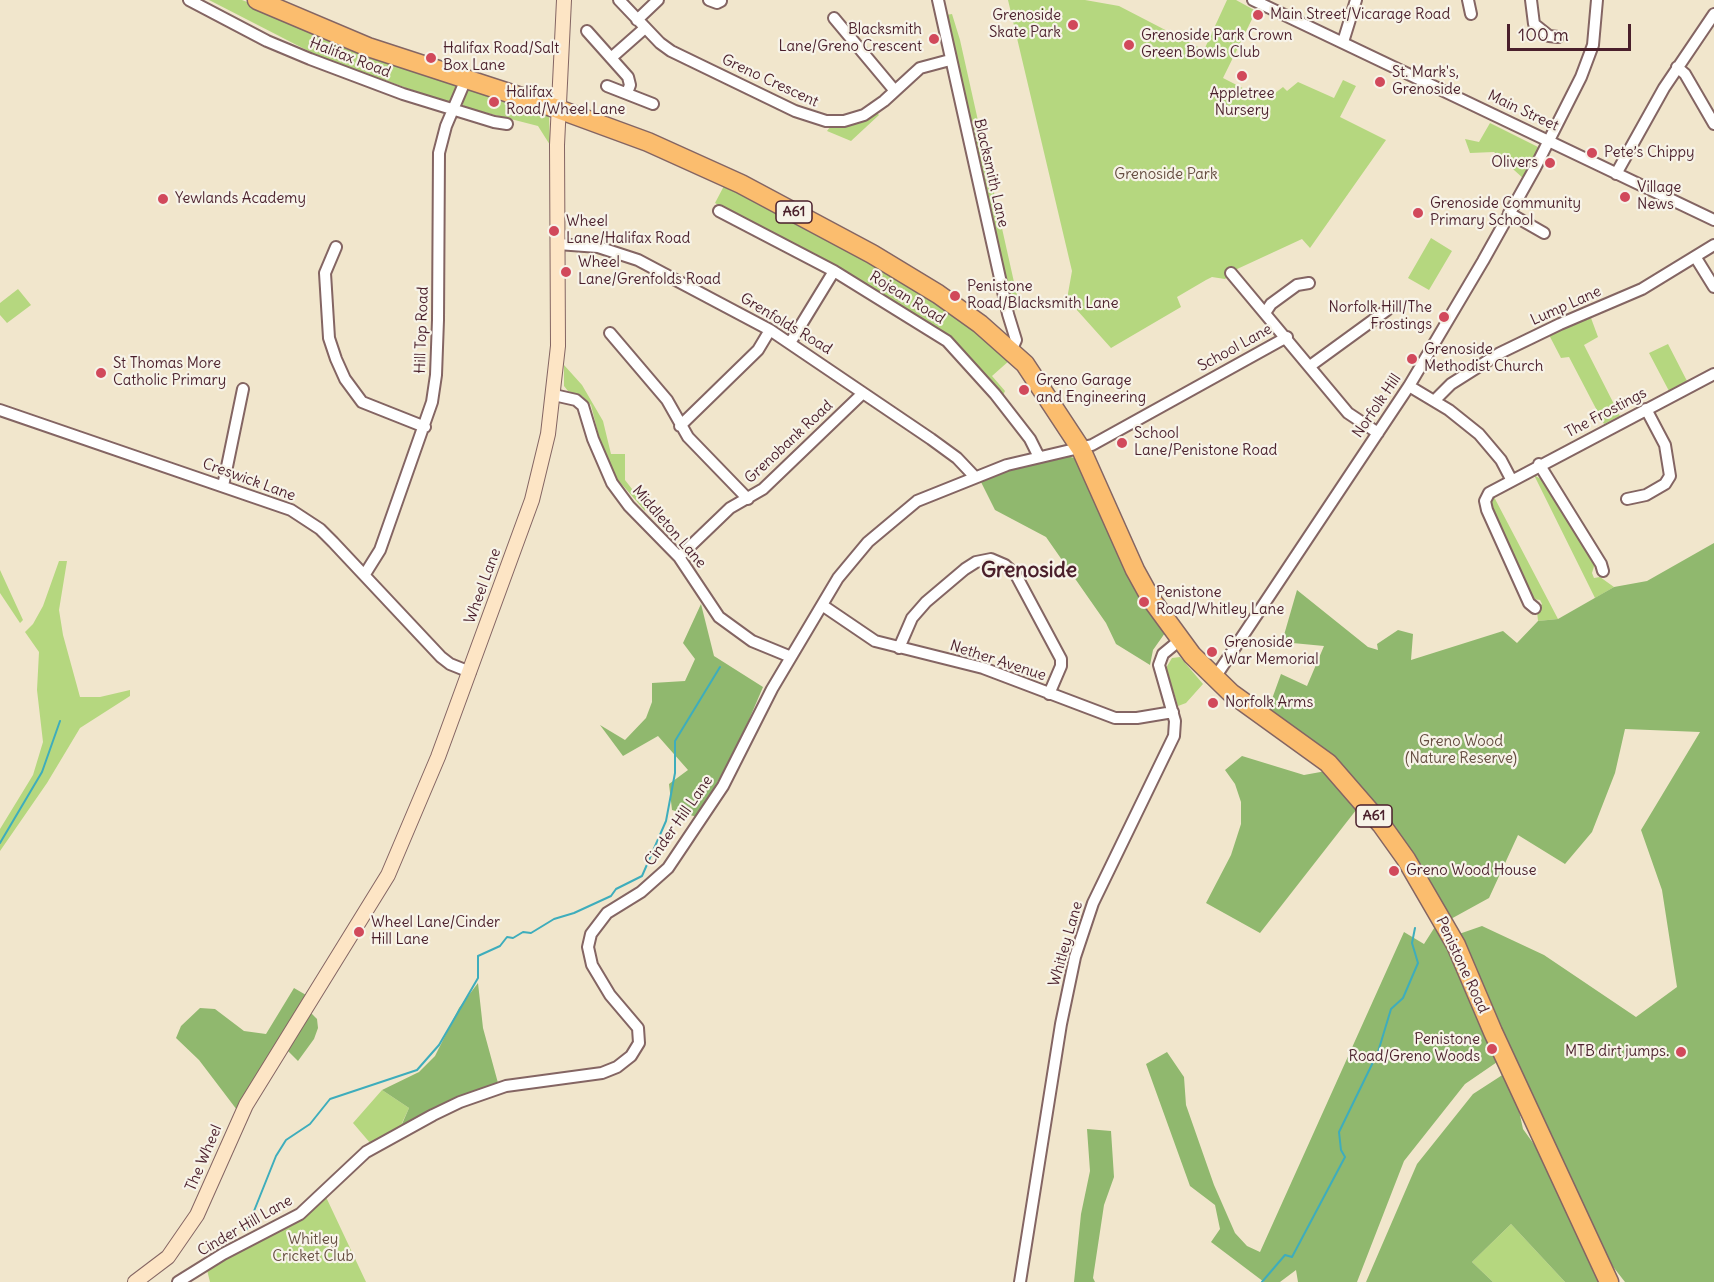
<!DOCTYPE html>
<html>
<head>
<meta charset="utf-8">
<style>
  body { margin:0 }
  #map { position:relative; width:1714px; height:1282px; overflow:hidden; background:#f1e6cc; font-family:Delius,sans-serif }
  canvas { display:block }
  .scale { position:absolute; left:1507px; top:24px; width:124px; height:27px; box-sizing:border-box; border:3px solid #4a1f2b; border-top:0; padding-left:8px; font-size:18px; line-height:21px; white-space:nowrap; color:#4a1f2b; -webkit-text-stroke:4px #f7f3e8; paint-order:stroke }
</style>
</head>
<body>
<div id="map">
<canvas width="1714" height="1282"></canvas>
<div class="scale">100 m</div>
</div>
<script>
const c = document.querySelector('canvas').getContext('2d');
c.lineJoin = 'round';
function fillPath(path, color) { c.fillStyle = color; c.fill(path, 'evenodd'); }
const toPath = rows => new Path2D(rows.map(r => 'M' + r).join(''));
function strokePath(path, color, width, dash) { c.strokeStyle = color; c.lineWidth = width; c.lineCap = dash ? 'butt' : 'round'; c.setLineDash(dash || []); c.stroke(path); }
function write(font, color, halo, rows, align = 'center') {
  c.font = font + ' Delius,sans-serif'; c.lineWidth = 4.5; c.setLineDash([]); c.textBaseline = 'middle'; c.strokeStyle = halo; c.fillStyle = color; for (const [text, x, y, turn = 0] of rows) {
    c.save(); c.translate(x, y); c.rotate((+turn || 0) * Math.PI / 180); c.textAlign = isNaN(turn) ? turn : align; if (halo) c.strokeText(text, 0, 0); c.fillText(text, 0, 0); c.restore();
  }
}
const green = toPath([
  [209,0,242,0,458,83,458,88,452,104,446,102,320,57],
  [1008,0,1085,0,1119,6,1204,50,1227,0,1236,0,1256,11,1223,78,1266,100,1283,87,1287,91,1298,82,1334,98,1343,80,1356,86,1340,117,1386,140,1310,248,1302,239,1235,270,1225,279,1212,277,1206,280,1177,297,1181,307,1111,348,1067,299,1072,271],
  [952,14,960,40,1020,309,1013,310,946,15],
  [471,87,493,100,526,107,549,115,550,145,538,126,464,107,462,102,467,90],
  [877,113,879,115,851,141,827,131,830,127,839,128,865,121],
  [1490,123,1538,147,1524,179,1494,152,1470,153,1465,139,1479,142],
  [725,184,842,246,927,297,987,338,1010,360,992,376,1005,391,1002,397,959,348,898,303,715,203],
  [1431,238,1452,251,1429,290,1408,278],
  [18,289,31,305,7,323,0,315,0,303],
  [1591,318,1598,337,1584,345,1620,416,1604,424,1569,357,1561,358,1548,333],
  [1668,344,1687,381,1669,391,1649,353],
  [564,365,582,385,603,421,611,454,625,454,625,480,646,507,645,511,612,473,602,449,591,405,582,396,568,391,564,386],
  [1534,475,1546,482,1595,563,1592,573,1594,578,1600,577,1614,587,1595,598],
  [1493,495,1558,619,1538,621,1537,611,1542,604,1540,600,1532,599,1494,516,1491,502],
  [59,561,67,561,59,610,63,635,80,697,100,697,130,690,130,696,80,728,47,783,0,851,0,829,33,775,43,742,37,690,39,652,25,632,33,624,43,606],
  [0,570,23,620,20,623,0,593],
  [1180,657,1203,684,1186,703,1178,706,1166,668,1172,658],
  [382,1090,409,1108,402,1123,405,1127,371,1144,353,1123],
  [326,1197,366,1282,210,1282,207,1270,229,1255,287,1226],
  [1511,1224,1565,1282,1493,1282,1472,1262]
]);
const forest = toPath([
  [1067,456,1078,459,1142,603,1165,633,1153,650,1150,665,1116,644,1106,623,1046,537,995,510,979,478],
  [1714,543,1714,1282,1625,1282,1607,1259,1459,934,1482,926,1544,955,1636,1017,1677,987,1662,890,1641,830,1700,732,1625,729,1615,773,1592,832,1565,864,1518,835,1489,898,1449,920,1386,820,1360,786,1334,761,1268,710,1281,674,1307,686,1324,646,1282,642,1297,590,1368,647,1378,650,1377,644,1398,630,1413,634,1411,660,1503,631,1517,643,1538,621,1558,619,1614,587,1647,581],
  [701,604,714,656,763,687,736,750,697,817,672,810,669,784,688,770,658,736,623,756,600,725,625,740,646,718,652,702,652,683,685,681,695,659,683,643],
  [1242,756,1304,775,1326,771,1360,805,1260,933,1206,903,1231,855,1241,824,1241,802,1235,784,1225,770],
  [1438,922,1500,1060,1465,1084,1404,1161,1357,1282,1298,1282,1296,1270,1280,1282,1264,1282,1211,1242,1220,1229,1215,1205,1190,1186,1146,1064,1167,1052,1184,1077,1186,1105,1214,1185,1235,1233,1247,1246,1260,1252,1404,932,1424,944],
  [478,983,483,1028,498,1083,452,1100,405,1127,402,1124,409,1108,382,1090,419,1072,435,1056,459,1008],
  [294,988,306,995,237,1110,199,1060,176,1038,181,1026,200,1008,215,1009,244,1031,266,1034],
  [309,1011,317,1019,318,1028,314,1039,298,1061,287,1050],
  [1507,1072,1514,1088,1523,1129,1548,1164,1600,1282,1565,1282,1511,1224,1472,1262,1493,1282,1366,1282,1417,1164,1473,1094],
  [1087,1129,1111,1131,1114,1177,1104,1205,1093,1278,1095,1282,1074,1282,1081,1214,1090,1171]
]);
const stream = toPath([
  [0,843,42,772,60,721],
  [246,1231,276,1156,286,1140,310,1124,330,1099,417,1070,439,1045,478,978,478,956,500,946,507,937,513,938,523,932,531,933,554,919,574,913,611,896,616,889,642,876,666,821,675,773,675,741,720,667],
  [1262,1282,1285,1255,1292,1257,1345,1157,1341,1150,1339,1132,1378,1052,1391,1009,1403,998,1418,963,1412,943,1415,928]
]);
const street = toPath([
  [189,0,267,41,310,59,403,94,494,122,507,124],
  [619,0,660,43,671,51,795,111,826,121,844,121,864,115,884,101,920,68,950,60],
  [709,0,717,3,721,1],
  [938,0,1008,314,1016,340,1011,351],
  [1253,0,1714,220],
  [1468,0,1471,14],
  [1531,0,1534,24,1549,36,1558,37],
  [834,18,895,91],
  [637,20,658,0],
  [587,31,628,77,630,85,627,93],
  [1343,42,1356,0],
  [611,58,645,28],
  [1677,67,1685,74,1714,124],
  [607,86,653,104],
  [1616,174,1664,88,1714,14],
  [719,211,834,271,947,341,995,394,1030,439,1039,457],
  [1509,213,1544,233],
  [558,244,598,247,638,260,770,330,931,439,957,458,975,477],
  [336,247,325,273,329,338,336,359,345,379,362,402,425,427],
  [1696,258,1714,287],
  [1231,273,1348,413,1378,433],
  [1265,313,1271,304,1297,285,1309,283],
  [610,333,667,400,688,437,748,499],
  [790,343,834,271],
  [1310,366,1387,310],
  [1409,386,1449,410,1479,434,1501,460,1511,479],
  [554,395,576,400,583,406,593,439,612,483,629,506,679,557,719,617,752,641,791,657],
  [1434,401,1451,384,1500,353,1560,324,1642,289,1714,245],
  [0,410,291,510,320,529,333,542,441,657,450,664,470,672],
  [680,426,758,350,770,330],
  [1539,464,1601,564,1603,571],
  [223,486,243,389],
  [1627,499,1646,495,1665,484,1670,476,1665,445,1646,409],
  [679,557,730,508,763,489,863,393],
  [365,574,380,550,432,402,436,375,438,320,439,153,446,126,466,79],
  [822,605,875,641,983,668,1115,718,1137,718,1173,712],
  [1535,608,1529,603,1487,510,1485,501,1489,493,1714,374],
  [899,648,912,618,926,602,965,569,976,562,991,559,1005,565,1016,575,1061,659,1061,666,1049,694],
  [1214,679,1409,386,1483,261,1535,168,1581,77,1593,45,1597,0],
  [178,1282,223,1254,300,1214,366,1152,433,1115,460,1102,506,1086,602,1073,617,1067,631,1056,639,1043,638,1028,610,995,592,965,588,947,591,934,607,913,641,892,668,868,723,786,772,689,838,578,868,542,917,501,1007,465,1092,445,1287,337],
  [1020,1282,1061,1024,1075,957,1093,903,1174,736,1175,721,1159,665,1163,654,1180,640]
]);
const secondary = toPath([
  [135,1282,168,1257,197,1215,246,1105,388,875,438,757,532,500,548,434,558,346,557,145,564,0]
]);
const highway = toPath([
  [257,0,368,47,558,109,648,142,741,184,872,254,938,294,980,324,1025,364,1081,449,1135,570,1151,599,1192,655,1231,693,1328,763,1381,824,1406,859,1456,945,1493,1032,1609,1282]
]);
const markers = [
  [1258,15,6,"#d1495b"],
  [1073,25,6,"#d1495b"],
  [934,39,6,"#d1495b"],
  [1129,45,6,"#d1495b"],
  [431,58,6,"#d1495b"],
  [1242,76,6,"#d1495b"],
  [1380,82,6,"#d1495b"],
  [494,102,6,"#d1495b"],
  [1592,153,6,"#d1495b"],
  [1550,163,6,"#d1495b"],
  [1625,197,6,"#d1495b"],
  [163,199,6,"#d1495b"],
  [1418,213,6,"#d1495b"],
  [554,231,6,"#d1495b"],
  [566,272,6,"#d1495b"],
  [955,296,6,"#d1495b"],
  [1444,317,6,"#d1495b"],
  [1412,359,6,"#d1495b"],
  [101,373,6,"#d1495b"],
  [1024,390,6,"#d1495b"],
  [1122,443,6,"#d1495b"],
  [1144,602,6,"#d1495b"],
  [1212,652,6,"#d1495b"],
  [1213,703,6,"#d1495b"],
  [1394,871,6,"#d1495b"],
  [359,932,6,"#d1495b"],
  [1492,1049,6,"#d1495b"],
  [1681,1052,6,"#d1495b"]
];
const shields = [
  [794,212,36],
  [1374,816,36]
];
const shieldNames = [
  ["A61",794,212],
  ["A61",1374,816]
];
const poiNames = [
  ["Main Street/Vicarage Road",1270,15],
  ["Grenoside",1061,16,"right"],
  ["Skate Park",1061,33,"right"],
  ["Blacksmith",922,30,"right"],
  ["Lane/Greno Crescent",922,47,"right"],
  ["Grenoside Park Crown",1141,36],
  ["Green Bowls Club",1141,53],
  ["Halifax Road/Salt",443,49],
  ["Box Lane",443,66],
  ["St. Mark's,",1392,73],
  ["Grenoside",1392,90],
  ["Halifax",506,93],
  ["Road/Wheel Lane",506,110],
  ["Appletree",1242,94,"center"],
  ["Nursery",1242,111,"center"],
  ["Pete’s Chippy",1604,153],
  ["Olivers",1538,163,"right"],
  ["Village",1637,188],
  ["News",1637,205],
  ["Yewlands Academy",175,199],
  ["Grenoside Community",1430,204],
  ["Primary School",1430,221],
  ["Wheel",566,222],
  ["Lane/Halifax Road",566,239],
  ["Wheel",578,263],
  ["Lane/Grenfolds Road",578,280],
  ["Penistone",967,287],
  ["Road/Blacksmith Lane",967,304],
  ["Norfolk Hill/The",1432,308,"right"],
  ["Frostings",1432,325,"right"],
  ["Grenoside",1424,350],
  ["Methodist Church",1424,367],
  ["St Thomas More",113,364],
  ["Catholic Primary",113,381],
  ["Greno Garage",1036,381],
  ["and Engineering",1036,398],
  ["School",1134,434],
  ["Lane/Penistone Road",1134,451],
  ["Penistone",1156,593],
  ["Road/Whitley Lane",1156,610],
  ["Grenoside",1224,643],
  ["War Memorial",1224,660],
  ["Norfolk Arms",1225,703],
  ["Greno Wood House",1406,871],
  ["Wheel Lane/Cinder",371,923],
  ["Hill Lane",371,940],
  ["Penistone",1480,1040,"right"],
  ["Road/Greno Woods",1480,1057,"right"],
  ["MTB dirt jumps.",1669,1052,"right"]
];
const streetNames = [
  ["Halifax Road",350,58,21],
  ["Greno Crescent",770,81,25],
  ["Main Street",1523,111,25],
  ["Blacksmith Lane",991,173,77],
  ["Rojean Road",907,298,32],
  ["Lump Lane",1566,306,-24],
  ["Grenfolds Road",786,324,31],
  ["Hill Top Road",422,330,-88],
  ["School Lane",1235,348,-29],
  ["Norfolk Hill",1377,406,-56],
  ["The Frostings",1606,413,-28],
  ["Grenobank Road",789,442,-43],
  ["Creswick Lane",249,480,20],
  ["Middleton Lane",669,527,49],
  ["Wheel Lane",483,586,-70],
  ["Nether Avenue",998,661,18],
  ["Cinder Hill Lane",679,821,-55],
  ["Whitley Lane",1066,944,-74],
  ["Penistone Road",1462,965,65],
  ["The Wheel",204,1158,-67],
  ["Cinder Hill Lane",245,1226,-30]
];
const parkNames = [
  ["Grenoside Park",1166,175],
  ["Greno Wood",1461,742],
  ["(Nature Reserve)",1461,759],
  ["Whitley",313,1240],
  ["Cricket Club",313,1257]
];
const districtNames = [
  ["Grenoside",1029,571]
];
fillPath(green, '#b5d77f');
fillPath(forest, '#90b86e');
strokePath(stream, '#3eadbc', 2);
strokePath(street, '#846563', 14);
strokePath(secondary, '#846563', 16);
strokePath(highway, '#846563', 21);
strokePath(street, '#fff', 10);
strokePath(secondary, '#fde5c5', 14);
strokePath(highway, '#fbbd6e', 18);
for (const [x, y, r, color] of markers) { const dot = new Path2D(); dot.arc(x, y, r, 0, 2 * Math.PI); c.fillStyle = color; c.fill(dot); strokePath(dot, '#f7f3e8', 2); }
for (const [x, y, w] of shields) { const box = new Path2D(); box.roundRect(x - w / 2, y - 11, w, 22, 4.5); c.fillStyle = '#f7f3e8'; c.fill(box); strokePath(box, '#4a1f2b', 1.5); }
write('bold 14px', '#4a1f2b', null, shieldNames);
write('15px', '#4a1f2b', '#f7f3e8', poiNames, 'left');
write('15px', '#4a1f2b', '#f7f3e8', streetNames);
write('15px', '#654d40', '#f7f3e8', parkNames);
write('bold 21px', '#4a1f2b', '#f7f3e8', districtNames);
</script>
</body>
</html>
